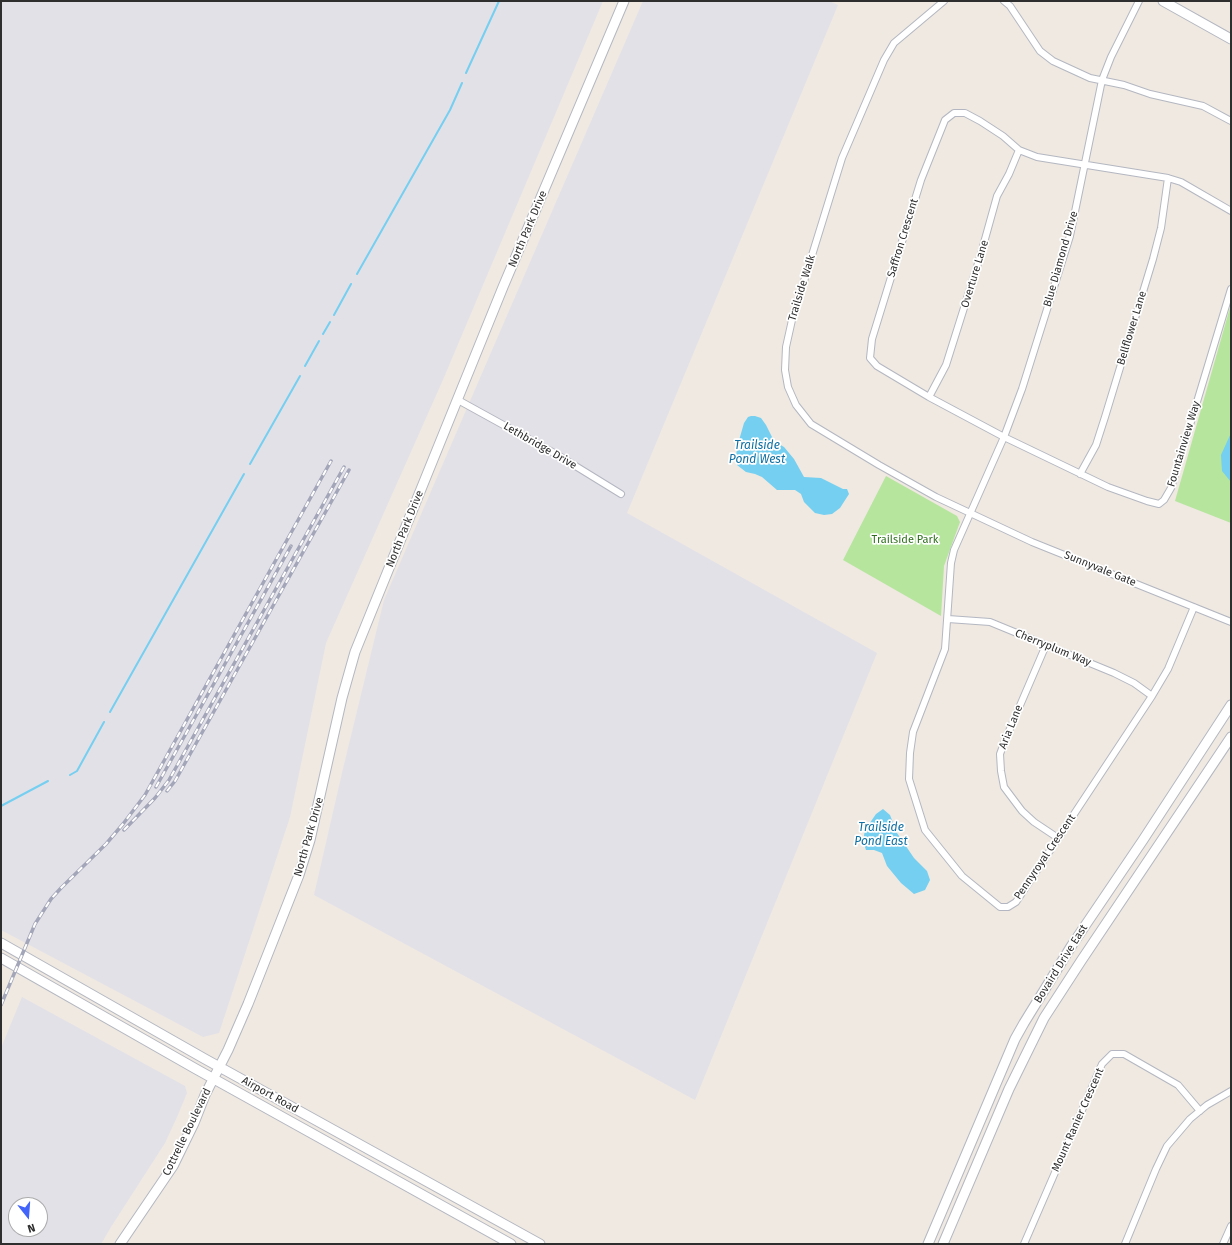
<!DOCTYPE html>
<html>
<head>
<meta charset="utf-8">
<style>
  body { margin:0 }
  #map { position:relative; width:1232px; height:1245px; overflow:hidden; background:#efe9e1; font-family:"Fira Sans",sans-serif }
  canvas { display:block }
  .frame { position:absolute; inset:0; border:2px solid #2e2e2e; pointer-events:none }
  .north { position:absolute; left:8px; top:1197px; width:40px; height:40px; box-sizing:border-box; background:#fff; border:1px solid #ababab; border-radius:50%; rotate:163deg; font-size:11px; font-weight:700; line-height:16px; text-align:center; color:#2e2e2e }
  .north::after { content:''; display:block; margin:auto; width:14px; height:18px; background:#4264fb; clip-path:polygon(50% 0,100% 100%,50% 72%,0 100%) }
</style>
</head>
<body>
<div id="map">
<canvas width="1232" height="1245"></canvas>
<div class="frame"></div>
<div class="north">N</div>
</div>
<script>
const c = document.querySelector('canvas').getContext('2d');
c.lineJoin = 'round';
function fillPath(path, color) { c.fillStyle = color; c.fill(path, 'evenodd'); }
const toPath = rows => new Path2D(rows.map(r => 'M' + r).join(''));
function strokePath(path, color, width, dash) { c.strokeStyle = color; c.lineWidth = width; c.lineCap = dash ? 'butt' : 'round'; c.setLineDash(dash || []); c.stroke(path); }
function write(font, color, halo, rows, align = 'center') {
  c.font = font + ' "Fira Sans",sans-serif'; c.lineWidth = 3.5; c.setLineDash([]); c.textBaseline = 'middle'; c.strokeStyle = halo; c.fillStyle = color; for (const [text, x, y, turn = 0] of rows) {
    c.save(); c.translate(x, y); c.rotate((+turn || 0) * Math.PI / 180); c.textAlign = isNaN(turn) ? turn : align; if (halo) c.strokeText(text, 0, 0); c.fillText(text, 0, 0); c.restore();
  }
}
const industrial = toPath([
  [1,1,603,1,442,382,326,643,290,817,219,1033,203,1037,1,930],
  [643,1,829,1,838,5,627,513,877,653,695,1100,314,895,342,773,384,600],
  [22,997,185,1086,187,1093,177,1117,165,1143,111,1227,101,1244,1,1244,1,1048],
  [16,1205,40,1205,40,1229,16,1229]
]);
const green = toPath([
  [1231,304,1231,523,1175,501],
  [886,476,957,516,960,522,944,566,941,616,843,560]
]);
const water = toPath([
  [751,416,755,416,761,418,766,425,774,441,784,447,794,459,804,477,821,478,843,489,847,489,849,494,840,508,832,514,824,515,815,513,804,502,801,494,795,490,777,490,762,477,755,474,746,472,737,465,736,455,738,444,744,423,748,417],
  [1231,433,1231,482,1222,471,1221,455],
  [883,809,890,815,897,833,914,858,927,871,930,880,925,890,914,894,901,883,887,866,882,853,874,850,866,850,863,841,865,830,876,814]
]);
const stream = toPath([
  [466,73,499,1],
  [357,274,450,110,462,83],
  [334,315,351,284],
  [323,334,330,322],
  [305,366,319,341],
  [250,464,300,376],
  [110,712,244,474],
  [70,775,77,771,104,722],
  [1,806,48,781]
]);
const street = toPath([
  [944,1,894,43,884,60,842,158,792,320,786,347,785,370,788,387,796,405,811,424,879,465,936,497,1032,542,1231,622],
  [1004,1,1010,6,1040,51,1053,61,1090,78,1124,85,1150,94,1203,106,1231,121],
  [1139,1,1111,57,1102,80,1070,236,1022,389,1004,437,954,550,951,563,945,649,913,732,910,753,909,779,925,830,962,876,1000,907,1008,907,1016,902,1152,696,1168,669,1194,607],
  [1231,211,1181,182,1168,178,1037,157,1019,150,1003,136,980,121,965,113,954,113,945,120,921,180,872,339,870,358,877,366,929,397,1004,437,1108,487,1147,501,1159,504,1164,500,1171,488,1231,289],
  [929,397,946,365,980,257,997,196,1009,174,1019,150],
  [458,400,556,454,621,494],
  [1080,474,1096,445,1105,417,1153,259,1161,228,1168,178],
  [948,619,990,622,1114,673,1134,683,1152,696],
  [1046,645,1006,738,1000,754,1001,771,1004,787,1022,811,1034,822,1058,838],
  [1024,1244,1102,1064,1112,1054,1124,1054,1178,1085,1200,1111],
  [1125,1244,1156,1169,1167,1146,1190,1119,1207,1105,1231,1091],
  [1223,1244,1231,1226]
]);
const secondary = toPath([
  [1163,1,1231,39],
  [1,943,205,1059,540,1244],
  [1,958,196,1069,511,1244],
  [120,1244,173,1166,194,1123,205,1095,228,1050,248,1004,299,875,310,840,342,698,355,652,503,287,624,1],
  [928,1244,1015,1039,1024,1023,1072,945,1143,840,1231,705],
  [943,1244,1009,1089,1044,1018,1081,961,1231,737]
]);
const rail = toPath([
  [156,787,291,546],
  [167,791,175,781,349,470],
  [124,830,155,798,169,780,344,467],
  [1,1005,35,924,51,899,61,888,106,844,123,824,145,795,331,461]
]);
const streetNames = [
  ["North Park Drive",528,229,-67],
  ["Saffron Crescent",903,238,-73],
  ["Blue Diamond Drive",1061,259,-74],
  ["Overture Lane",975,274,-73],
  ["Trailside Walk",802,288,-73],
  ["Bellflower Lane",1132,328,-73],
  ["Fountainview Way",1184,444,-73],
  ["Lethbridge Drive",540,446,30],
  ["North Park Drive",405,529,-68],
  ["Sunnyvale Gate",1100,569,22],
  ["Cherryplum Way",1053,648,22],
  ["Aria Lane",1011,727,-68],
  ["North Park Drive",309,837,-74],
  ["Pennyroyal Crescent",1045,857,-56],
  ["Bovaird Drive East",1061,964,-58],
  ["Airport Road",270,1095,29],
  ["Mount Ranier Crescent",1078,1120,-66],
  ["Cottrelle Boulevard",187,1132,-64]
];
const parkNames = [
  ["Trailside Park",905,540]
];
const waterNames = [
  ["Trailside",757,446],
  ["Pond West",757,460],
  ["Trailside",881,828],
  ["Pond East",881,842]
];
fillPath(industrial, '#e3e1e8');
fillPath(green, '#b6e59e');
fillPath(water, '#75cff0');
strokePath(stream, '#75cff0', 2);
strokePath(street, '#b4b7c1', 8);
strokePath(secondary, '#b4b7c1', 11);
strokePath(street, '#fff', 6);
strokePath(secondary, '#fff', 9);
strokePath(rail, '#a3a6b8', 3.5);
strokePath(rail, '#fff', 2, [6]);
write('11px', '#2e2e2e', '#fff', streetNames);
write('11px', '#2c6e1b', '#fff', parkNames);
write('italic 12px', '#0d6fa3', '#fff', waterNames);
</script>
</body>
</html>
